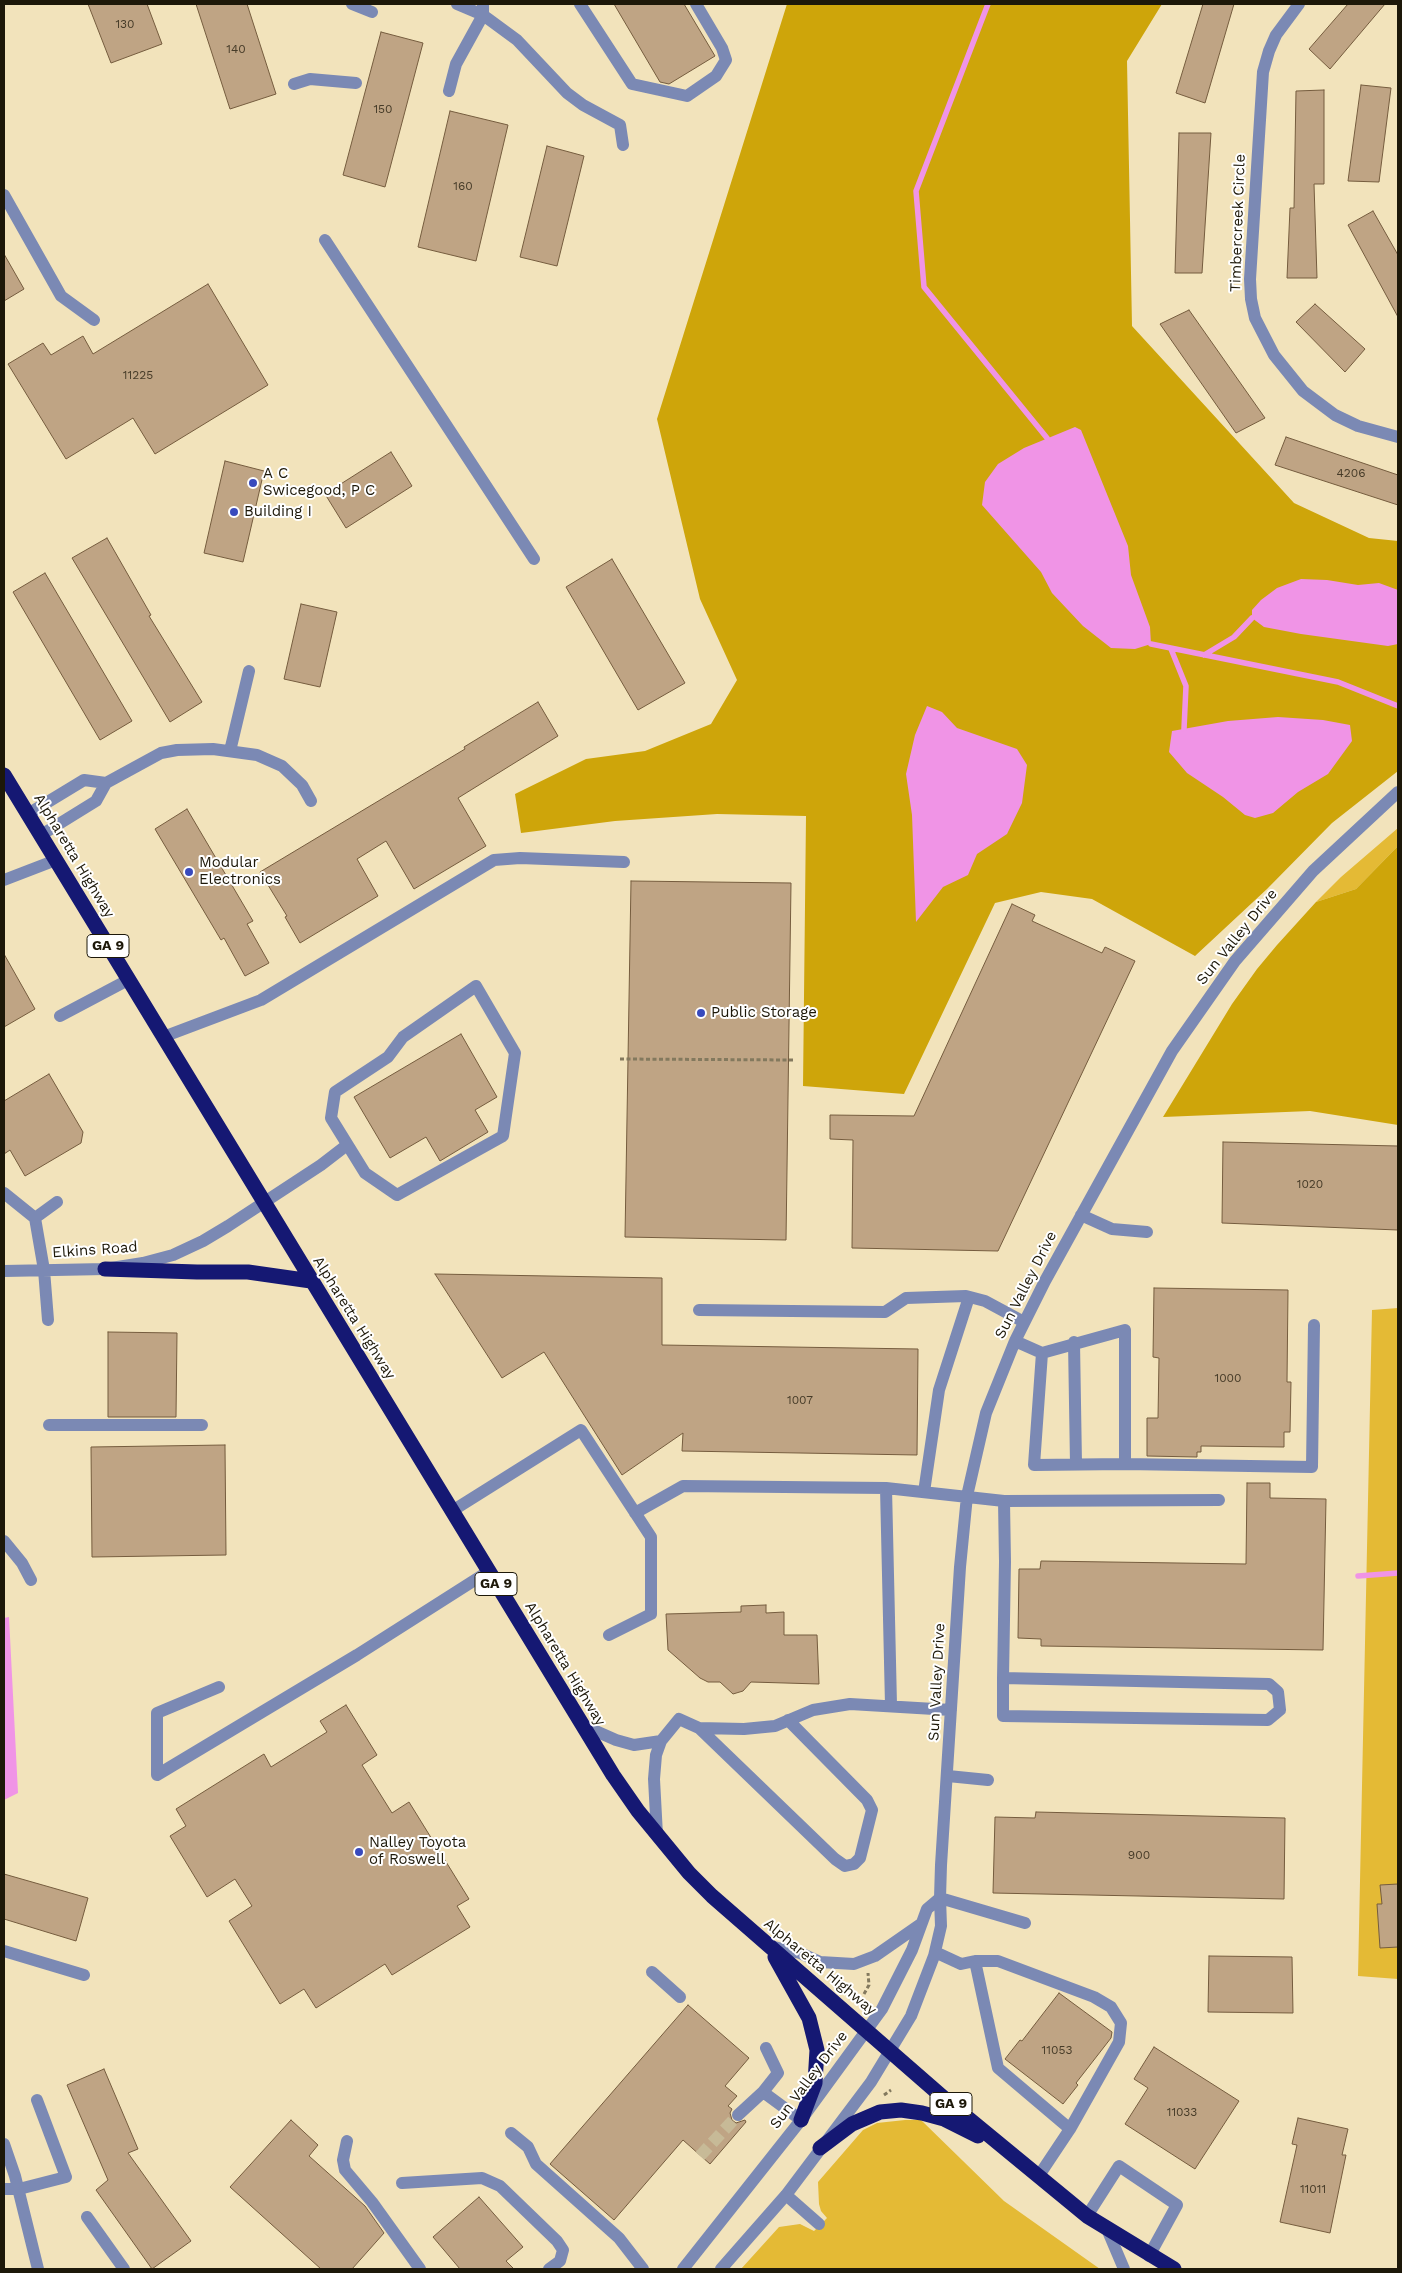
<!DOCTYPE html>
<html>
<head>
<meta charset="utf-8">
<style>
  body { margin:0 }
  #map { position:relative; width:1402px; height:2273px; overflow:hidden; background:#f2e3bb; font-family:"Work Sans",sans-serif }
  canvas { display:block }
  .frame { position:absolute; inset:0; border:5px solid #1d1809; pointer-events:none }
</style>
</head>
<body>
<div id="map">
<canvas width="1402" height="2273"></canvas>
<div class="frame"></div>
</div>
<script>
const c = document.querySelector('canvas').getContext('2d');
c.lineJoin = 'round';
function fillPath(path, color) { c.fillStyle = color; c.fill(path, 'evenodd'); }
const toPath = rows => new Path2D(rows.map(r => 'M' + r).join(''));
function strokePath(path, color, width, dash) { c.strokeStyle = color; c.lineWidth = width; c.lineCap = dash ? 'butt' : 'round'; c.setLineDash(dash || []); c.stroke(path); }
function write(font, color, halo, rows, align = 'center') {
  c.font = font + ' "Work Sans",sans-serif'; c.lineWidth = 4; c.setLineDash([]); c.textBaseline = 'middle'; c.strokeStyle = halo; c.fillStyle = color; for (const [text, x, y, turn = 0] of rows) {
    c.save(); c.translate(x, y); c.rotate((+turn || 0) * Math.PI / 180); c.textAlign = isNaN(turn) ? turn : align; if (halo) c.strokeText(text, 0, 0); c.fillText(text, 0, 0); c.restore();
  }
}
const green = toPath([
  [1398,828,1398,846,1356,889,1316,902,1341,877],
  [1398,1308,1398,1979,1358,1976,1372,1310],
  [905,2120,921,2120,1004,2201,1100,2269,741,2269,779,2227,800,2224,814,2231,827,2218,821,2211,819,2204,818,2182,863,2130,877,2123]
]);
const forest = toPath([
  [787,4,1162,4,1127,61,1132,326,1294,503,1369,538,1398,541,1398,771,1332,823,1267,889,1195,956,1092,899,1041,892,995,903,904,1094,803,1086,806,816,717,814,615,821,521,833,515,794,586,759,645,751,711,724,737,680,700,599,657,419],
  [1398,846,1398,1125,1310,1111,1163,1117,1232,1004,1257,969,1277,945,1316,902,1356,889]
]);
const water = toPath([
  [1075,427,1081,430,1128,546,1131,575,1150,627,1151,644,1135,649,1111,648,1083,626,1052,593,1041,572,982,505,985,482,998,464,1024,448],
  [1301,579,1327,580,1358,585,1379,583,1398,590,1398,644,1388,646,1301,634,1264,627,1252,618,1252,610,1261,600,1277,588],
  [927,706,942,712,957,728,1017,749,1027,765,1022,803,1007,834,977,854,968,875,943,887,916,922,912,815,906,774,915,735],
  [1278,717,1323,720,1350,725,1352,741,1328,774,1298,792,1273,813,1255,818,1245,815,1223,797,1187,773,1169,752,1172,731,1228,721],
  [9,1617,18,1793,4,1800,4,1618]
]);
const stream = toPath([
  [988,4,916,191,924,287,1047,438],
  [1151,644,1338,682,1398,706],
  [1171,649,1186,686,1184,729],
  [1204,655,1234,637,1252,618],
  [1358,1576,1398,1573]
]);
const building = toPath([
  [88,4,147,4,162,44,111,63,88,4],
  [196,4,247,4,276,94,230,109,196,4],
  [614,4,684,4,715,56,669,84,660,82,614,4],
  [1203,4,1234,4,1205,103,1176,93,1203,4],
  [1348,4,1385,4,1330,69,1309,49,1348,4],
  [381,32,423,43,385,187,343,175,381,32],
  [1361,85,1391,88,1379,182,1348,181,1361,85],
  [1324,90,1324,184,1314,184,1317,278,1287,278,1290,208,1294,208,1296,91,1324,90],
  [450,111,508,125,476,261,418,247,450,111],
  [1179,133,1211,133,1202,273,1175,273,1179,133],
  [547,146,584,156,557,266,520,257,547,146],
  [1373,211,1398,255,1398,317,1348,225,1373,211],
  [4,254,24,289,4,301,4,254],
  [208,284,268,385,155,454,133,418,66,459,8,364,43,343,51,355,83,336,93,354,208,284],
  [1315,304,1365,349,1345,372,1296,322,1315,304],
  [1189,310,1265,418,1236,433,1160,324,1189,310],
  [1286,437,1398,475,1398,505,1275,465,1286,437],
  [391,452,412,486,346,528,325,494,391,452],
  [225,461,264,471,243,562,204,553,225,461],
  [107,538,151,615,149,616,202,702,170,722,72,558,107,538],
  [612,559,685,683,638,710,566,587,612,559],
  [45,573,132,721,100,740,13,592,45,573],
  [301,604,337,612,320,687,284,679,301,604],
  [538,702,558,736,458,798,486,846,414,889,386,841,357,859,378,896,300,943,285,917,287,916,260,872,465,749,464,747,538,702],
  [187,809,253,921,247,924,269,963,245,976,224,938,221,940,155,829,187,809],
  [631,881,791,883,786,1240,625,1237,631,881],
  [1012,904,1035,915,1032,921,1102,953,1105,947,1135,961,998,1251,852,1248,853,1140,830,1139,830,1115,914,1116,1012,904],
  [4,954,35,1009,4,1027,4,954],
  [461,1034,497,1097,475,1110,488,1132,440,1161,426,1137,390,1158,354,1097,461,1034],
  [49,1074,83,1132,81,1143,25,1176,10,1150,4,1154,4,1101,49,1074],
  [1223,1142,1398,1146,1398,1230,1222,1223,1223,1142],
  [435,1274,662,1278,662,1345,918,1349,917,1455,682,1451,683,1433,622,1475,544,1352,502,1378,435,1274],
  [1154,1288,1288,1290,1287,1382,1291,1382,1290,1432,1284,1432,1284,1447,1201,1446,1201,1452,1197,1452,1197,1457,1147,1456,1147,1418,1158,1418,1159,1358,1153,1357,1154,1288],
  [108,1332,177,1333,176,1417,108,1417,108,1332],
  [225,1445,226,1555,92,1557,91,1447,225,1445],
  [1247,1483,1270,1483,1270,1498,1326,1499,1323,1650,1041,1646,1041,1639,1018,1638,1019,1569,1040,1569,1041,1561,1246,1564,1247,1483],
  [766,1605,766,1613,784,1612,784,1635,817,1635,819,1684,751,1682,743,1691,733,1694,720,1682,708,1682,700,1678,668,1650,666,1614,741,1612,741,1606,766,1605],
  [346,1705,377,1755,362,1765,392,1813,409,1802,469,1899,457,1906,470,1927,392,1975,385,1964,316,2008,304,1989,280,2004,229,1921,252,1906,235,1879,207,1897,170,1836,186,1826,176,1809,264,1754,271,1767,327,1732,320,1721,346,1705],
  [1036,1812,1285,1818,1284,1899,993,1893,995,1817,1035,1818,1036,1812],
  [4,1874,88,1898,76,1941,4,1919,4,1874],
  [1398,1884,1398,1947,1380,1948,1377,1904,1382,1904,1380,1885,1398,1884],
  [1209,1956,1292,1957,1293,2013,1208,2012,1209,1956],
  [1059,1993,1112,2032,1111,2038,1076,2083,1078,2085,1063,2104,1005,2059,1020,2040,1022,2041,1059,1993],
  [688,2005,749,2058,725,2086,737,2096,728,2106,732,2109,730,2113,732,2120,736,2123,745,2120,746,2122,710,2164,683,2140,614,2220,550,2164,688,2005],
  [1154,2047,1239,2101,1195,2169,1125,2124,1148,2088,1134,2079,1154,2047],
  [104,2069,138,2149,128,2153,191,2241,152,2269,96,2190,108,2180,67,2085,104,2069],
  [1298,2118,1348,2129,1342,2155,1346,2155,1330,2233,1280,2222,1297,2145,1292,2144,1298,2118],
  [291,2120,318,2145,309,2156,365,2206,384,2233,352,2269,321,2269,230,2187,291,2120],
  [479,2197,523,2247,506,2261,514,2269,460,2269,433,2237,479,2197]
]);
const minorTunnel = toPath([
  [700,2156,738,2115]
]);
const path = toPath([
  [620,1059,794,1060],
  [864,1994,869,1985,868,1973],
  [884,2095,891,2090]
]);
const minor = toPath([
  [352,4,372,12],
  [457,4,483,15,517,40,567,93,583,105,620,125,623,145],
  [580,4,632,84,687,96,716,76,726,60,722,48,696,4],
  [1299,4,1276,35,1269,51,1263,72,1250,279,1251,299,1255,318,1274,355,1303,391,1335,415,1358,426,1398,437],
  [294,84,310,79,356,83],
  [449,91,456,64,483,15,483,4],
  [4,195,61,296,94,320],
  [325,240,534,559],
  [230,751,249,671],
  [106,783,161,753,177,750,213,749,257,755,282,766,302,785,311,801],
  [28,814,84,780,106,783,96,801,41,835],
  [4,880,56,860],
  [476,986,515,1053,503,1136,397,1195,365,1173,331,1118,335,1092,388,1057,403,1037,476,986],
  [60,1016,128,980],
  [163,1037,261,1000,494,860,520,858,624,862],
  [4,1193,35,1218],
  [1081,1215,1112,1229,1147,1232],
  [4,1271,105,1269,143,1263,173,1255,203,1241,228,1226,321,1165,347,1145],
  [699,1310,885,1312,906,1298,966,1296,985,1301,1024,1322],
  [48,1320,44,1270,35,1218,57,1202],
  [1015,1341,1042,1353,1125,1330,1125,1464,1034,1465,1042,1353],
  [1074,1342,1076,1464],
  [49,1425,202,1425],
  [1125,1464,1312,1467,1314,1325],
  [886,1488,891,1705],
  [924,1492,939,1390,969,1297],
  [452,1511,581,1430,651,1537,651,1614,609,1635],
  [635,1513,683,1486,886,1488,1004,1501,1219,1500],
  [4,1541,22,1563,31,1580],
  [1003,1678,1269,1684,1278,1692,1280,1710,1268,1720,1003,1716,1003,1678,1005,1562,1004,1501],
  [219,1687,157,1713,157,1775,357,1655,489,1571],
  [582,1725,616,1740,634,1745,661,1741],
  [699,1728,835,1859,845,1866,854,1864,860,1858,872,1810,867,1800,788,1720],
  [948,1776,988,1780],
  [657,1835,654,1779,656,1755,661,1741,679,1719,699,1728,744,1729,775,1726,813,1710,850,1704,951,1710],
  [940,1898,1025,1923],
  [770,1946,800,1953,820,1962,854,1964,875,1956,921,1924],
  [4,1951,84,1975],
  [935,1952,961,1964,975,1961,998,1961,1094,1997,1111,2007,1121,2023,1119,2042,1070,2129,1038,2177],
  [975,1961,998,2068,1070,2129],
  [652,1972,680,1997],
  [763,2092,801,2120],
  [738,2115,763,2092,778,2073,766,2048],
  [511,2133,528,2147,536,2164,619,2238,643,2269],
  [347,2141,343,2160,345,2170,372,2202,420,2269],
  [4,2144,15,2176,38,2269],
  [402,2183,482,2178,500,2186,557,2241,563,2250,560,2261,549,2269],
  [4,2189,19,2189,66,2177,37,2100],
  [786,2195,819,2224],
  [1087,2216,1119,2166,1177,2205,1149,2256],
  [87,2217,124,2269],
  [1107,2229,1124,2269],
  [683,2269,801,2120,882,2009,912,1950,927,1909,940,1898],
  [721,2269,786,2195,871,2082,911,2016,934,1956,941,1926,940,1898,941,1865,960,1567,967,1496,986,1413,1015,1341,1045,1281,1172,1051,1235,961,1313,871,1398,792]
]);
const highway = toPath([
  [4,775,613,1775,638,1811,689,1873,712,1896,946,2100,1087,2216,1174,2269],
  [105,1269,197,1272,248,1272,311,1281],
  [775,1957,809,2018,817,2050,815,2083,801,2120],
  [820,2148,852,2124,880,2112,901,2110,922,2113,944,2119,978,2136]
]);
const markers = [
  [253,483,5,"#384abd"],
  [234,512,5,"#384abd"],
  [189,872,5,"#384abd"],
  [701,1013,5,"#384abd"],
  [359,1852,5,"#384abd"]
];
const numberNames = [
  ["130",125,24],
  ["140",236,49],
  ["150",383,109],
  ["160",463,186],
  ["11225",138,375],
  ["4206",1351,473],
  ["1020",1310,1184],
  ["1000",1228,1378],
  ["1007",800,1400],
  ["900",1139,1855],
  ["11053",1057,2050],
  ["11033",1182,2112],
  ["11011",1313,2189]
];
const shields = [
  [108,946,42],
  [496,1584,42],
  [951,2104,42]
];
const shieldNames = [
  ["GA 9",108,946],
  ["GA 9",496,1584],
  ["GA 9",951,2104]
];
const streetNames = [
  ["Timbercreek Circle",1238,223,-88],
  ["Alpharetta Highway",74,856,59],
  ["Sun Valley Drive",1237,937,-51],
  ["Elkins Road",95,1250,-4],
  ["Sun Valley Drive",1026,1285,-63],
  ["Alpharetta Highway",354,1318,58],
  ["Alpharetta Highway",565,1664,59],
  ["Sun Valley Drive",937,1682,-87],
  ["Alpharetta Highway",820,1967,40],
  ["Sun Valley Drive",809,2080,-53]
];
const poiNames = [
  ["A C",263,474],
  ["Swicegood, P C",263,491],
  ["Building I",244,512],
  ["Modular",199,863],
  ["Electronics",199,880],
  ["Public Storage",711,1013],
  ["Nalley Toyota",369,1843],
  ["of Roswell",369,1860]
];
fillPath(green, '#e4ba35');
fillPath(forest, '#cea50a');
fillPath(water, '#f094e6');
strokePath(stream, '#f094e6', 5.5);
fillPath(building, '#bfa484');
strokePath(building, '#755c3e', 1);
strokePath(minorTunnel, '#c7ba97', 12, [12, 6]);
strokePath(path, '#83795e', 3, [4, 2.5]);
strokePath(minor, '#7b89b4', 12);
strokePath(highway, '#151873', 15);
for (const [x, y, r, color] of markers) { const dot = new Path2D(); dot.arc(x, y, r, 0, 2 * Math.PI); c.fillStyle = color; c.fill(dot); strokePath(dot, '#fff', 2); }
write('12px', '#463b28', null, numberNames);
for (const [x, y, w] of shields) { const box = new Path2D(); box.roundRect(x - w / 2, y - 11.5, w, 23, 4); c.fillStyle = '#fff'; c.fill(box); strokePath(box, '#1d1809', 1); }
write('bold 14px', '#1d1809', null, shieldNames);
write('15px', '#1d1809', '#fff', streetNames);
write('15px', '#1d1809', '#fff', poiNames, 'left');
</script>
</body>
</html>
